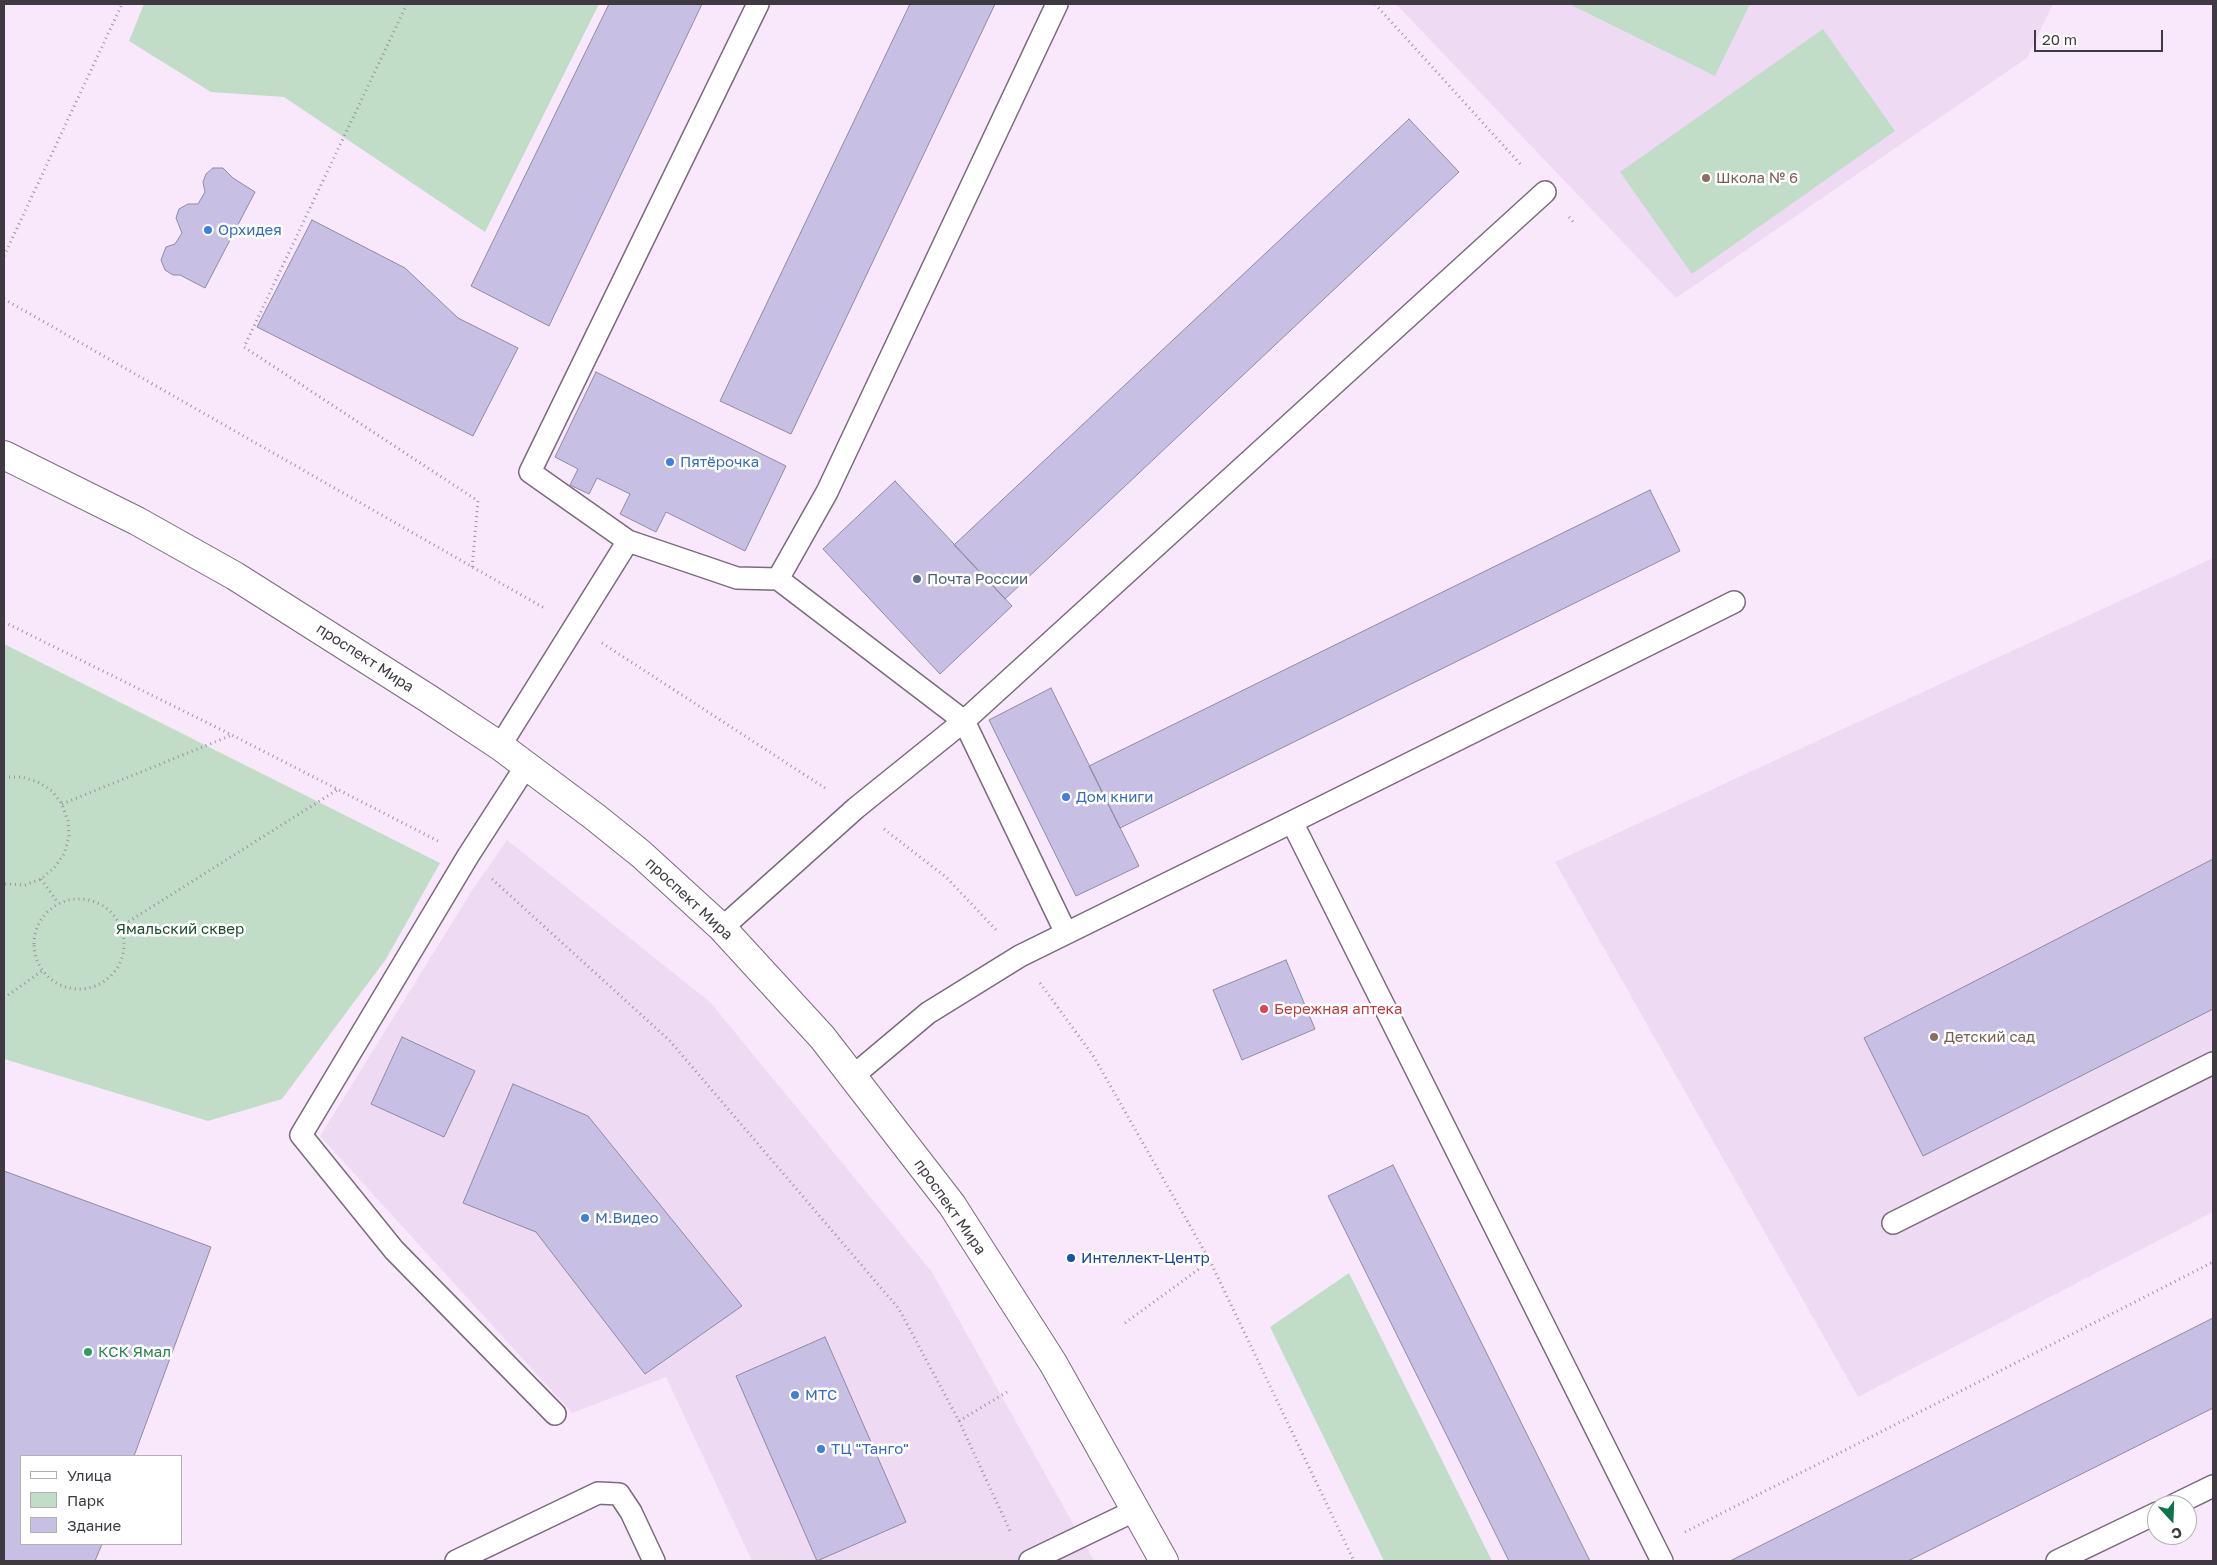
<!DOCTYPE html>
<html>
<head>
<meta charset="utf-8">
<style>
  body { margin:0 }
  #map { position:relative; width:2217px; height:1565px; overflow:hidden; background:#f9e8fc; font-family:"Golos Text",sans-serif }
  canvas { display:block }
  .frame { position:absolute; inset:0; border:5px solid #3f3941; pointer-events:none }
  .legend { position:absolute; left:20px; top:1455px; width:162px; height:90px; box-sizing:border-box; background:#fff; border:1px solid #b2b0b3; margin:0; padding:6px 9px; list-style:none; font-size:15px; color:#3f3941 }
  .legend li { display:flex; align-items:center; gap:10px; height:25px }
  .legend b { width:25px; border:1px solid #b2b0b3 }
  .north { position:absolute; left:2147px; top:1495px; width:50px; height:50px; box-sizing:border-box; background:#fff; border:1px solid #b2b0b3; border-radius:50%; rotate:160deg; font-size:14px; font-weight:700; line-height:20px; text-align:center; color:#3f3941 }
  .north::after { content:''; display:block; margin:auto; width:18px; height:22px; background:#117349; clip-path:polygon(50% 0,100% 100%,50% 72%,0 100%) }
  .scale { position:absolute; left:2034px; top:30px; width:129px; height:22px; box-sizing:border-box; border:2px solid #3f3941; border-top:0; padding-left:6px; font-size:15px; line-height:18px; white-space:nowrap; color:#3f3941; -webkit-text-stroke:4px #fff; paint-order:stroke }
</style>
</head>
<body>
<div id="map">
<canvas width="2217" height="1565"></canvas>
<div class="frame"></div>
<ul class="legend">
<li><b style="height:6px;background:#fff"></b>Улица</li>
<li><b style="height:14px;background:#c1ddc8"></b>Парк</li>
<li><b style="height:14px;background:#c7c0e4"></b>Здание</li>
</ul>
<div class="north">С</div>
<div class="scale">20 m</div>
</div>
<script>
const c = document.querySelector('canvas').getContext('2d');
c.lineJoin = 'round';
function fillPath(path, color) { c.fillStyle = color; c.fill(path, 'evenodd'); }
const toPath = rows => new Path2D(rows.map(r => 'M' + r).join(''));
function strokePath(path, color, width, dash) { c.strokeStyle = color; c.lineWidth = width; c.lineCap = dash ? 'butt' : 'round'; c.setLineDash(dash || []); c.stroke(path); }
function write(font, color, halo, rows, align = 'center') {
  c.font = font + ' "Golos Text",sans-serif'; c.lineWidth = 5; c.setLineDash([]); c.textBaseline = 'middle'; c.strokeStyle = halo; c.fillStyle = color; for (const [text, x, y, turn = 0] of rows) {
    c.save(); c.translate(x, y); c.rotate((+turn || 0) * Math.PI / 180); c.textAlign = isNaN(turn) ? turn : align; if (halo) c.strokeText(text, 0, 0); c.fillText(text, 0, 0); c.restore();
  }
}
const built = toPath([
  [1396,4,2053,4,2027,58,1676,298],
  [2213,558,2213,1212,1858,1397,1555,862],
  [507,840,710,1002,932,1272,1094,1561,752,1561,666,1377,572,1413,320,1136,473,889]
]);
const green = toPath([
  [144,4,599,4,485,232,284,97,211,92,129,41],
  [1569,4,1750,4,1715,76],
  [1823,29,1895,131,1692,274,1620,172],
  [4,644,440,863,386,959,282,1099,208,1121,4,1059],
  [1349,1273,1492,1561,1384,1561,1270,1327]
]);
const building = toPath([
  [609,4,702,4,549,326,471,286,609,4],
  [910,4,995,4,791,434,720,401,910,4],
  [1409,119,1459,172,1005,599,954,545,1409,119],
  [213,168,223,168,233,178,255,192,205,288,180,275,173,275,165,270,161,260,166,247,175,244,182,233,176,218,179,209,188,204,198,204,205,192,203,182,206,174,213,168],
  [312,220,405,268,458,318,518,348,473,436,257,327,312,220],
  [596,372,786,466,745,551,666,512,656,532,620,514,630,494,597,478,589,494,570,485,578,469,555,457,596,372],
  [895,481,1012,606,940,674,823,549,895,481],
  [1650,490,1680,551,1120,828,1089,766,1650,490],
  [1051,688,1139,866,1076,896,989,720,1051,688],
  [2213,859,2213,1009,1923,1156,1864,1038,2213,859],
  [1286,960,1315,1029,1242,1060,1213,990,1286,960],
  [402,1037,475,1071,444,1137,371,1104,402,1037],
  [513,1084,588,1116,742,1306,645,1374,536,1232,463,1203,513,1084],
  [1393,1165,1590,1561,1509,1561,1328,1196,1393,1165],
  [4,1171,211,1247,134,1456,21,1456,21,1544,102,1544,95,1561,4,1561,4,1171],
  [2213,1318,2213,1408,1908,1561,1730,1561,2213,1318],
  [825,1337,906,1522,817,1561,736,1376,825,1337]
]);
const path = toPath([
  [407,4,244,347,478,501,472,568],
  [1375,4,1522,166],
  [1569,217,1575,224],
  [4,256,122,4],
  [4,299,546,609],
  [4,622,232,735,438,841],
  [602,643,828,790],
  [4,777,22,777,38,782,52,791,62,804,68,821,69,837,64,854,54,868,41,879,25,885,4,884],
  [62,804,232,735],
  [884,829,947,878,998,932],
  [41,879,58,903],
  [492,879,670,1041,899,1309,959,1421,1011,1533],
  '34 944a45 45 0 1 1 90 0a45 45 0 1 1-90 0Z',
  [120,927,337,790],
  [1040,983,1094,1057,1210,1261,1354,1561],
  [4,998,42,971],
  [1125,1323,1210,1261],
  [959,1421,1007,1392],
  [1685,1532,2213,1262]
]);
const lane = toPath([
  [758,4,530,472,628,541,737,578,778,579,964,721,1066,933],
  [778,579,827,492,1057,4],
  [500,746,628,541],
  [526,766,468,856,301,1135,394,1250,555,1414],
  [1292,822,1734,602],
  [722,928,856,808,964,721,1545,192],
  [853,1076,928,1013,1020,956,1292,822,1662,1561],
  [1893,1223,2213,1063],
  [2174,1505,2213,1486],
  [456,1561,598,1493,619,1494,631,1512,654,1561],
  [1030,1561,1136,1510],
  [2057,1561,2157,1513]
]);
const primary = toPath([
  [4,455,137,521,235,576,429,699,500,746,595,817,641,854,722,928,822,1037,952,1205,1053,1363,1164,1561]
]);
const markers = [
  [1706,178,5,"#8d6e63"],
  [208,230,5,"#3f7fe0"],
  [670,462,5,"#3f7fe0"],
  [917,579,5,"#5c6f8a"],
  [1066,797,5,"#3f7fe0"],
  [1264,1009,5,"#e0444e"],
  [1934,1037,5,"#8d6e63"],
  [585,1218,5,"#3f7fe0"],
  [1071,1258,5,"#1a4fb4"],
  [88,1352,5,"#2e9e5b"],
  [795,1395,5,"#3f7fe0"],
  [821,1449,5,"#3f7fe0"]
];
const educationNames = [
  ["Школа № 6",1716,178],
  ["Детский сад",1944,1037]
];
const shopNames = [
  ["Орхидея",218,230],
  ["Пятёрочка",680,462],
  ["Дом книги",1076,797],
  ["М.Видео",595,1218],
  ["МТС",805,1395],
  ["ТЦ \"Танго\"",831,1449]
];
const serviceNames = [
  ["Почта России",927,579]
];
const streetNames = [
  ["проспект Мира",365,658,33],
  ["проспект Мира",689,899,43],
  ["проспект Мира",950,1207,55]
];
const parkNames = [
  ["Ямальский сквер",180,929]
];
const healthNames = [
  ["Бережная аптека",1274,1009]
];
const transitNames = [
  ["Интеллект-Центр",1081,1258]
];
const leisureNames = [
  ["КСК Ямал",98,1352]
];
fillPath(built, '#efdaf4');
fillPath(green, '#c1ddc8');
fillPath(building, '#c7c0e4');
strokePath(building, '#8e8a9f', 1);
strokePath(lane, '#796b7c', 24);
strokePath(primary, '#796b7c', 30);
strokePath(path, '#9d92a0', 3, [1, 4]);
strokePath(lane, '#fff', 21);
strokePath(primary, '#fff', 28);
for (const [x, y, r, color] of markers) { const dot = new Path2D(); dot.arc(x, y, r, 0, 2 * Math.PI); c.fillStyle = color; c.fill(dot); strokePath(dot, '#fff', 2); }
write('15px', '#785e54', '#fff', educationNames, 'left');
write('15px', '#366cbe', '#fff', shopNames, 'left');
write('15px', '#4e5e75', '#fff', serviceNames, 'left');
write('15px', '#3f3941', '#fff', streetNames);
write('15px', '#194e2c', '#fff', parkNames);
write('15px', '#be3a42', '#fff', healthNames, 'left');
write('15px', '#164399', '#fff', transitNames, 'left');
write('15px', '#27864d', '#fff', leisureNames, 'left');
</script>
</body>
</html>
